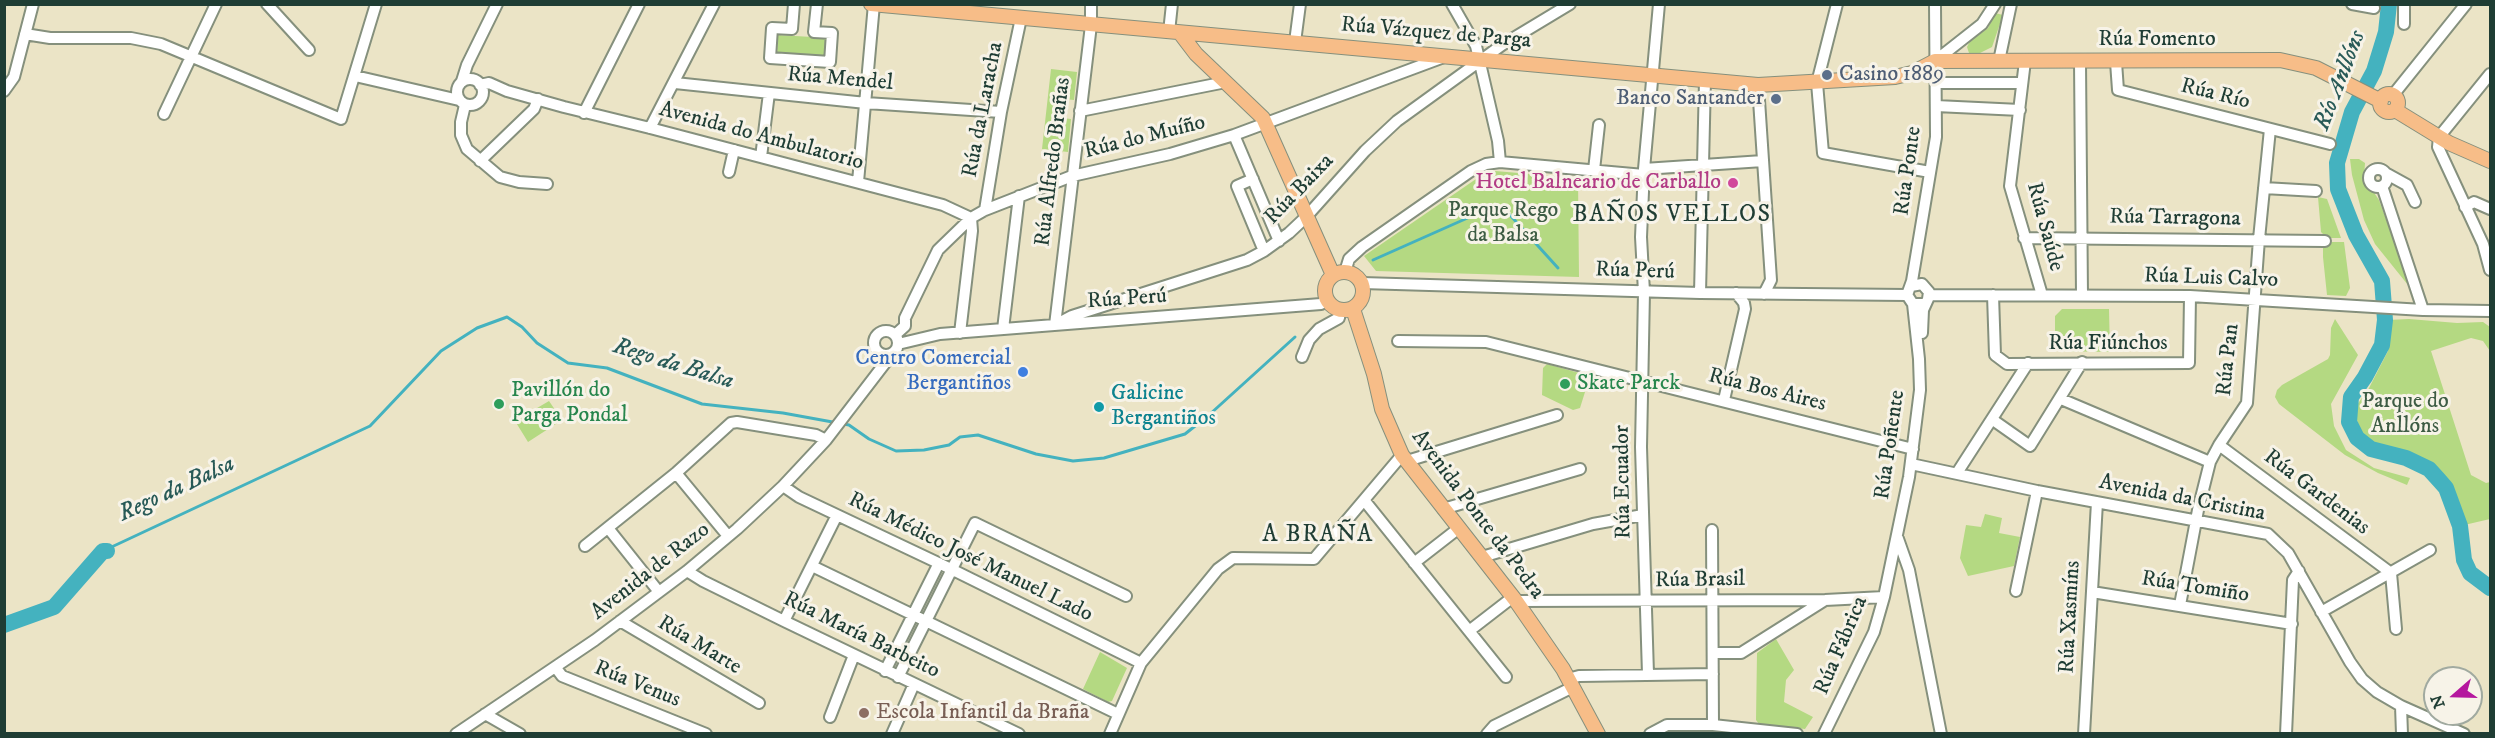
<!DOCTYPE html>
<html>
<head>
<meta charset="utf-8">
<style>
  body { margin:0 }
  #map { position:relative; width:2495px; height:738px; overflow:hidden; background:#ebe4c6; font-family:"IM FELL DW Pica",serif }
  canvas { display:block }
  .frame { position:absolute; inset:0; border:6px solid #1f3d34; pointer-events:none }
  .north { position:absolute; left:2423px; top:666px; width:60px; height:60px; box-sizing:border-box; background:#f7f3e8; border:2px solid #a1aaa0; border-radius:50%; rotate:250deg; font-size:16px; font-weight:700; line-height:24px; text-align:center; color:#1f3d34 }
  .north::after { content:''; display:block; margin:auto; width:21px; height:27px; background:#b5179e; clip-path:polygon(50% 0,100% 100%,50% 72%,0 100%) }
</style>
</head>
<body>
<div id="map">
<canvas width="2495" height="738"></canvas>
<div class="frame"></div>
<div class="north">N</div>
</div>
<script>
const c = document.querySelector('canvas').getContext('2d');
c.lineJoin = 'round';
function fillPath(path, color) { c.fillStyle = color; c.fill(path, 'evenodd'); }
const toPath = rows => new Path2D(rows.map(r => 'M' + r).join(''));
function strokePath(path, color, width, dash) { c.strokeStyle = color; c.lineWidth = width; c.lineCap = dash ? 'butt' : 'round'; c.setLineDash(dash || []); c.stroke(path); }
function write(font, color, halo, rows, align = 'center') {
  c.font = font + ' "IM FELL DW Pica",serif'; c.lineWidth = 6; c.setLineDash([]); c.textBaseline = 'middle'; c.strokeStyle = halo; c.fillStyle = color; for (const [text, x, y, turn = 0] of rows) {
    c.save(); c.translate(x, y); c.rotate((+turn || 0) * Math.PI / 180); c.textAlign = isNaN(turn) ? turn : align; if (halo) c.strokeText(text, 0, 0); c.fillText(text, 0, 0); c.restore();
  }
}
const green = toPath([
  [1995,13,2003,15,1992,47,1980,53,1969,53,1967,47,1970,41,1988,28],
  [778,35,829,38,828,58,777,56],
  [1051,69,1077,72,1074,100,1064,99,1062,118,1071,119,1068,152,1042,149],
  [2350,159,2359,159,2365,163,2364,178,2379,200,2412,290,2375,244,2364,220,2352,175],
  [1495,171,1578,178,1579,277,1376,271,1364,256,1476,179],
  [2318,197,2327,199,2341,238,2327,238,2321,232],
  [2328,242,2344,242,2350,288,2346,296,2327,295,2323,257,2323,248],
  [2062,309,2109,309,2110,352,2060,351,2055,347,2055,316],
  [2335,319,2358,355,2331,404,2334,426,2346,450,2374,468,2410,478,2407,485,2378,473,2345,455,2279,404,2275,397,2277,390,2282,385,2328,359,2330,355,2331,328],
  [2409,319,2457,323,2483,322,2490,327,2490,351,2483,341,2471,338,2431,351,2471,475,2486,483,2490,482,2490,519,2460,526,2446,488,2429,469,2382,453,2361,433,2356,417,2356,406,2368,390,2388,351,2388,320],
  [1547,364,1590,376,1580,408,1573,410,1542,395,1543,368],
  [549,401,562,420,528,442,515,421],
  [1985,514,2002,518,1999,533,2020,537,2014,566,1968,576,1960,558,1966,525,1981,527],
  [1776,639,1794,670,1786,680,1784,702,1813,717,1805,729,1759,724,1756,720,1757,653],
  [1100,652,1127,668,1112,701,1108,702,1083,689]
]);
const stream = toPath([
  [1373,260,1481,212,1498,209,1510,215,1558,268],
  [103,551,370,426,441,351,477,328,507,317,522,327,537,343,568,363,607,368,702,404,783,413,849,425,869,439,896,451,924,450,949,445,960,437,978,435,1036,454,1073,461,1104,458,1185,434,1209,415,1295,337]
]);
const river = toPath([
  [2389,4,2386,32,2374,71,2352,112,2337,163,2338,189,2356,235,2382,281,2385,320,2382,345,2365,377,2351,397,2349,422,2357,438,2371,449,2406,458,2429,469,2439,480,2446,488,2460,526,2464,560,2470,573,2490,588],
  [4,625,54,607,103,551,107,551]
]);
const minor = toPath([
  [267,4,309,50],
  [794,4,792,29,772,28,770,58,830,62,832,33,814,32,817,4],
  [1452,4,1476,46,1498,141,1500,162],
  [1837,4,1817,83,1823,153,1930,172],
  [2352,4,2374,8],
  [2404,24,2404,4],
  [1169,32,1172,4],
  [25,34,50,38,131,38,161,44,341,119,376,4],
  [1295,42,1300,4],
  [1935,61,1982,24,1995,4],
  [1999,61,2011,4],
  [2025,61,2010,186,2042,295],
  [2080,62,2082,295],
  [2116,62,2118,90,2330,144],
  [2490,74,2439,137,2438,147,2483,244,2490,270],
  [355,76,459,100],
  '457 92a13 13 0 1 1 26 0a13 13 0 1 1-26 0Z',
  [462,81,467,65,497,4],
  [675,83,866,103,1001,112],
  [1936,83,2022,83],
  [480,85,489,83,507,91,564,107,650,128,943,205,971,218],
  [1758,85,1771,280,1764,294],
  [4,91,14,77,33,4],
  [2393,95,2466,4],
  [465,105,461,122,461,135,467,149,500,177,519,182,547,184],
  [1936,106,2020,110],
  [1080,111,1226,82],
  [584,113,639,4],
  [164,114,216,4],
  [650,128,714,4],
  [1234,135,1279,241],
  [761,157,769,93],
  [480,161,534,109,538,99],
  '2369 178a9 9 0 1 1 18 0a9 9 0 1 1-18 0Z',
  [1644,169,1763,161],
  [1594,170,1599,125],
  [729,172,734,150],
  [2387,174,2407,185,2415,202],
  [1253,179,1237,186,1264,251],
  [858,182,874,4],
  [2382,186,2423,310],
  [2264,188,2316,191],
  [2465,207,2474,202,2490,209],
  [985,210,1001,112,1021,18],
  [2024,238,2325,241],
  [1345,272,1349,259,1362,247,1471,171,1486,164,1500,162,1644,175],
  [1362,283,1700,293,1907,295],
  [1911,286,1922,284,1929,292,1928,299,1923,310,1922,333],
  [1700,293,1705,80],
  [1929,295,2190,296,2423,310,2490,311],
  [1993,295,1995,355,2007,364,2189,363,2190,296],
  [1924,304,1913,304,1907,295,1912,281,1936,137,1935,4],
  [1055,325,1072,316,1247,260,1264,251,1289,233,1306,217,1365,151,1397,121,1502,45,1570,4],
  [1055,325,1091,25,1091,4],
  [1003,329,1019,196],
  '874 343a12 12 0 1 1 24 0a12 12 0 1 1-24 0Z',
  [960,333,972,231,971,218],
  [895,335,905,326,905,318,938,250,971,218,985,210,1072,176,1170,154,1234,135,1444,57],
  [1398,341,1486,342,1913,449],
  [898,344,940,334,1321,304,1326,299],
  [1302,357,1309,340,1319,329,1339,318,1340,310],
  [2061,399,2210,462],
  [1724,400,1745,309,1744,303,1736,293],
  [1993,420,2030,446,2082,362],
  [2219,445,2391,573,2396,629],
  [1407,461,1557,415],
  [1911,464,2037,491,2268,534,2288,553,2350,662,2362,679,2377,692,2401,706,2464,734],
  [676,473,728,536],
  [1957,473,2028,363],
  [783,486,799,497,951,569,1141,663],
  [1364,500,1506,677],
  [1443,509,1580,469],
  [608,528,659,592],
  [1712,530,1713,725],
  [1897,536,1909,570,1941,734],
  [585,546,676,473,731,423,737,422,816,435,826,440],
  [1482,557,1593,524,1643,515],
  [1414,563,1459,528],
  [812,566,1118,714],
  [687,571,703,581,784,621,1019,734],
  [2016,591,2037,491],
  [2092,592,2292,624],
  [1516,601,1825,600,1884,597],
  [2180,605,2198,510,2210,462,2219,445,2247,403,2259,239,2270,129],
  [2321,612,2430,550],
  [620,621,759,703],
  [784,621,837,515],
  [1469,631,1513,597],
  [1713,653,1741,653,1825,600],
  [556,668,562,676,706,734],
  [885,671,939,563],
  [1648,674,1641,447,1644,292,1641,237,1644,169,1659,4],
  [898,677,975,523,1126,596],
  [1568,679,1579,676,1713,674],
  [2401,706,2402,734],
  [485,714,520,734],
  [830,717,854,655],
  [456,734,595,640,687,571,737,529,783,486,826,440,892,354],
  [892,734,914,684],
  [1110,734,1141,663,1218,569,1233,558,1314,559,1402,455],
  [1487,734,1494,726,1573,687],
  [1650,734,1667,725,1713,725,1797,734],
  [1824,734,1874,632,1884,597,1909,477,1920,390,1919,359,1913,304],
  [2084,734,2097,502],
  [2286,734,2293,580,2299,571]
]);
const major = toPath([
  [871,4,1758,85,1895,77,1912,73,1935,61,2280,60,2316,68,2381,101],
  [1180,33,1196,54,1263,118,1333,275],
  '2380 103a9 9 0 1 1 18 0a9 9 0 1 1-18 0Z',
  [2395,110,2449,143,2490,161],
  '1325 291a19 19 0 1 1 38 0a19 19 0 1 1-38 0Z',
  [1353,309,1374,374,1382,409,1402,455,1516,601,1563,669,1598,734]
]);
const markers = [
  [1827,75,6,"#5c6f8a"],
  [1776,99,6,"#5c6f8a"],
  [1733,183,6,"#d1479c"],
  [1023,372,6,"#3f7fe0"],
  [1565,384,6,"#2e9e5b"],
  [499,404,6,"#2e9e5b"],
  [1099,407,6,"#0f9aa8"],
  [864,713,6,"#8d6e63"]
];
const streetNames = [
  ["Rúa Vázquez de Parga",1436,34,5],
  ["Rúa Fomento",2157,40],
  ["Rúa Mendel",840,80,5],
  ["Rúa Río",2215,95,14],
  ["Rúa da Laracha",984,110,-79],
  ["Avenida do Ambulatorio",761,137,15],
  ["Rúa do Muíño",1145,138,-14],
  ["Rúa Alfredo Brañas",1054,162,-83],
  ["Rúa Ponte",1909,171,-82],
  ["Rúa Baixa",1300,190,-46],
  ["Rúa Tarragona",2175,219,1],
  ["Rúa Saúde",2044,227,75],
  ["Rúa Perú",1635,272,2],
  ["Rúa Luis Calvo",2211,279,2],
  ["Rúa Perú",1127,300,-4],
  ["Rúa Fiúnchos",2108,344],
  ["Rúa Pan",2229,360,-84],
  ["Rúa Bos Aires",1767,391,14],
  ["Rúa Poñente",1891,445,-82],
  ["Rúa Ecuador",1624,482,-91],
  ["Rúa Gardenias",2316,493,37],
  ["Avenida da Cristina",2182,499,11],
  ["Avenida Ponte da Pedra",1477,515,53],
  ["Rúa Médico José Manuel Lado",970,558,26],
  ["Avenida de Razo",651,572,-38],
  ["Rúa Brasil",1700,581,-1],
  ["Rúa Tomiño",2195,588,9],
  ["Rúa Xasmíns",2071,617,-87],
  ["Rúa María Barbeito",861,636,26],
  ["Rúa Marte",699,646,31],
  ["Rúa Fábrica",1842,646,-67],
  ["Rúa Venus",637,685,22]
];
const serviceNames = [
  ["Casino 1889",1839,75],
  ["Banco Santander",1764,99,"right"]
];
const hotelNames = [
  ["Hotel Balneario de Carballo",1721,183]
];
const parkNames = [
  ["Parque Rego",1503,211],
  ["da Balsa",1503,236],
  ["Parque do",2405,402],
  ["Anllóns",2405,427]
];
const shopNames = [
  ["Centro Comercial",1011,359],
  ["Bergantiños",1011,384]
];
const leisureNames = [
  ["Skate Parck",1577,384],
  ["Pavillón do",511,391],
  ["Parga Pondal",511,416]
];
const cultureNames = [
  ["Galicine",1111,394],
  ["Bergantiños",1111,419]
];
const educationNames = [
  ["Escola Infantil da Braña",876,713]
];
const waterNames = [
  ["Río Anllóns",2341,81,-69],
  ["Rego da Balsa",673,365,17],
  ["Rego da Balsa",177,490,-25]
];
const neighbourhoodNames = [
  ["BAÑOS VELLOS",1672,216],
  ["A BRAÑA",1318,536]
];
fillPath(green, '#b4d982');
strokePath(stream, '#44b2bf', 3);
strokePath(river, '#44b2bf', 16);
strokePath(minor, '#85907d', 14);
strokePath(major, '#85907d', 16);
strokePath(minor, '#fff', 10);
strokePath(major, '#f7bd88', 14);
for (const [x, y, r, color] of markers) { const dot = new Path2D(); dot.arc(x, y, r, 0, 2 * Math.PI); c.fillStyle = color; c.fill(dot); strokePath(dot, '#f7f3e8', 2); }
write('22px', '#1f3d34', '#f7f3e8', streetNames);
write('22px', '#4e5e75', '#f7f3e8', serviceNames, 'left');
write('22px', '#b23c85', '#f7f3e8', hotelNames, 'right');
write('22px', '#3d5c44', '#f7f3e8', parkNames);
write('22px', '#366cbe', '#f7f3e8', shopNames, 'right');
write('22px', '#27864d', '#f7f3e8', leisureNames, 'left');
write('22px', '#0d838f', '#f7f3e8', cultureNames, 'left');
write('22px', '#785e54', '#f7f3e8', educationNames, 'left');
write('italic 24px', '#285a57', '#f7f3e8', waterNames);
c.letterSpacing = '1.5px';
write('24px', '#1f3d34', '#f7f3e8', neighbourhoodNames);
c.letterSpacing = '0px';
</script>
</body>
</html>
